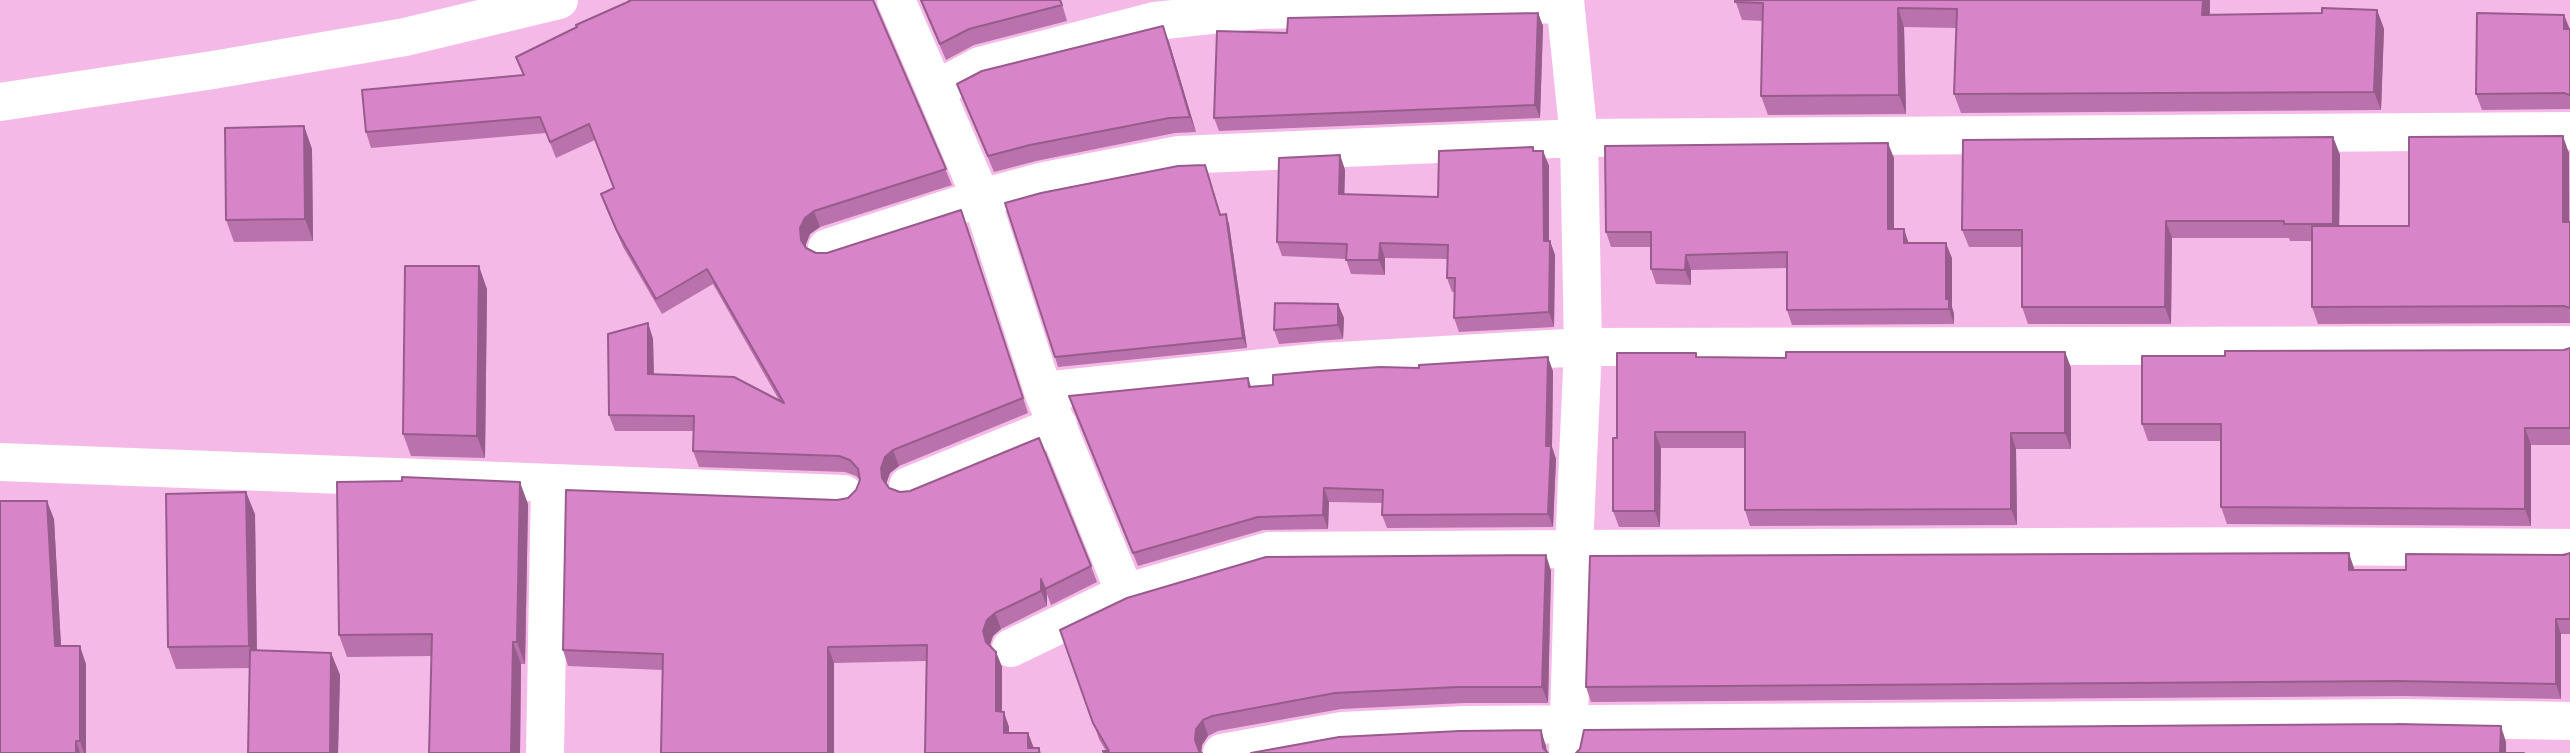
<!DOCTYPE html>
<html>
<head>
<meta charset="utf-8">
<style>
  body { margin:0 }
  canvas { display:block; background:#f5b9e8 }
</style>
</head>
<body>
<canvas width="2570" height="753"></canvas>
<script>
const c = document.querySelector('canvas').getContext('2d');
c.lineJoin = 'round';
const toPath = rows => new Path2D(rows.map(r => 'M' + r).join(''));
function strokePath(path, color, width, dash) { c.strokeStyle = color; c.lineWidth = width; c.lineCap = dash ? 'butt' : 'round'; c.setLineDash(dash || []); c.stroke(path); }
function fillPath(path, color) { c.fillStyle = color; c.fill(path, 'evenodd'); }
const street = toPath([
  [896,0,935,90,980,66,1155,21,1257,10,1565,4],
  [1565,0,1579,138,1583,347,1574,549,2288,546,2570,548],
  [935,90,981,198,1043,391,1125,593,1269,551,1574,549,1568,753],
  [827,248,981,198,1040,182,1179,155,1579,138,2570,131],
  [1043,391,1322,362,1583,347,2570,345],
  [0,462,844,494],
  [908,486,1058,425],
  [1011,648,1125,593],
  [545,753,550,483],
  [1222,753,1342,731,1465,725,2403,718,2570,721]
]);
const secondary = toPath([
  [0,102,213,70,405,37,559,0]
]);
const wall = toPath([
  [920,0,1061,0,1067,21,974,45,946,60],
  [1735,0,2210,0,2210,15,2322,13,2377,10,2384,29,2381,110,1961,113,1954,94,1956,28,1904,27,1906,114,1768,115,1761,96,1763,21,1742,20],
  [875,5,952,185,820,227,810,234,806,244,806,247,816,253,827,253,967,226,1028,413,899,466,890,473,886,484,889,488,1091,566,1097,582,1051,605,1047,594,1047,606,1001,629,993,636,990,646,996,652,1002,667,1002,711,1009,727,1009,733,1028,733,1034,748,1039,748,1041,753,925,753,926,661,834,663,662,670,568,666,563,650,837,500,848,498,856,490,860,480,856,476,845,472,699,467,693,451,693,431,615,431,609,415,648,323,653,339,654,374,779,400,713,284,662,314,623,247,607,210,601,194,613,188,595,140,556,158,546,133,371,148,366,132,523,75],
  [1538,13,1543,26,1540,118,1219,131,1214,118,1287,33],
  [2564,15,2570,29,2570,109,2482,110,2476,94],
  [1169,42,1196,132,1175,133,1036,161,994,172,957,84],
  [304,126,312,149,313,241,234,242,226,220],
  [2333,137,2340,155,2339,226,2409,226,2569,153,2570,323,2318,324,2312,307,2312,241,2290,241,2289,238,2172,238,2171,324,2028,324,2022,307,2022,247,1969,247,1962,230],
  [1533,147,1534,151,1543,151,1549,166,1549,241,1550,241,1555,255,1554,327,1459,332,1454,318,1455,292,1452,292,1447,278,1448,259,1385,258,1385,275,1351,274,1346,259,1282,256,1277,242,1340,155,1345,170,1344,195,1438,197],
  [1894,158,1894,229,1904,229,1908,243,1952,258,1952,307,1954,314,1954,324,1792,325,1787,310,1787,268,1691,270,1691,285,1656,284,1651,269,1651,247,1611,247,1606,232],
  [1205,165,1221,215,1226,214,1229,224,1247,348,1058,367,1055,357],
  [487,289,485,458,411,456,403,434],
  [1338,304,1344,318,1343,339,1279,344,1274,330],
  [2570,348,2570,445,2531,445,2531,526,2227,524,2221,507,2221,441,2148,441,2142,424,2225,356,2564,350],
  [2065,352,2071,368,2071,449,2016,449,2017,525,1750,526,1745,510,1745,448,1661,448,1660,527,1619,527,1613,511,1617,438,1696,353,1697,357,1786,358],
  [1419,368,1553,371,1552,447,1556,459,1553,527,1387,528,1382,515,1383,503,1329,502,1328,529,1263,530,1138,566,1074,410,1248,378,1251,386,1273,385],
  [528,504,525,664,521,664,520,753,429,753,432,656,347,657,339,635],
  [255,514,257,650,331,653,340,675,338,753,248,753,250,668,176,669,168,647],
  [54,519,61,646,86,664,86,753,0,753],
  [2570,553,2570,634,2561,634,2561,699,2403,696,1591,702,1586,687,2354,568,2354,570,2406,570],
  [1546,555,1551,571,1548,703,1464,703,1341,709,1218,731,1208,736,1202,745,1201,752,1106,751,1099,739,1060,630]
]);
const shadedWall = toPath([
  [2203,0,2210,0,2209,34,2202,15],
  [1898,8,1904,27,1906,114,1899,95],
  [2377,10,2384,29,2381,110,2374,92],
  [1538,13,1543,26,1540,118,1535,105],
  [2564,15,2570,31,2564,29],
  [1163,26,1169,42,1196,132,1190,117],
  [304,126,312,149,313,241,305,219],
  [2563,136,2569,153,2569,239,2563,222],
  [2333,137,2340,155,2339,241,2333,224],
  [1888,143,1894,158,1894,244,1888,229],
  [1543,151,1549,166,1549,255,1544,241],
  [1340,155,1345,170,1344,209,1339,194],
  [814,211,820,227,810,234,806,244,806,255,801,240,800,228,805,218],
  [1226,214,1229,224,1247,348,1243,338],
  [2166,221,2172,238,2171,324,2165,307],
  [1904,229,1909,244,1904,243],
  [1550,241,1555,255,1554,327,1549,312],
  [1380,243,1385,258,1385,275,1379,260],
  [1946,243,1952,258,1952,307,1954,314,1954,324,1949,309,1946,299],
  [1686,255,1691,270,1691,285,1685,270],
  [479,266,487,289,485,458,477,436],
  [1338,304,1344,318,1343,339,1338,325],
  [648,323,653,339,654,390,648,374],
  [2065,352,2071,368,2071,449,2065,433],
  [1548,357,1553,371,1552,447,1556,459,1553,527,1548,514,1546,446],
  [2525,428,2531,445,2531,526,2525,509],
  [1655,432,1661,448,1660,527,1655,511],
  [2011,433,2016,449,2017,525,2011,509],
  [893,450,899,466,890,473,886,484,882,478,881,468,885,457],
  [520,482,528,504,525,664,517,642],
  [1324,488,1329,502,1328,529,1323,515],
  [246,492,255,514,257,668,249,646],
  [47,501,54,519,62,664,55,646],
  [2349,553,2354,568,2354,585,2349,570],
  [1546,555,1551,571,1548,703,1542,687],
  [1041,579,1047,594,1047,606,1041,591],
  [995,613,1001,629,993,636,989,647,986,642,983,631,987,620],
  [2556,619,2561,634,2561,699,2556,684],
  [513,642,521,664,520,753,511,753],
  [80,646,86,664,86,753,84,753,80,741],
  [828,647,834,663,834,753,828,753],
  [996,652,1002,667,1002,727,996,711],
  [331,653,340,675,338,753,330,753],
  [1004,712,1009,727,1009,749,1004,733],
  [1203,720,1208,736,1202,745,1201,753,1195,740,1196,729],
  [2501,726,2506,742,2506,753,2500,753],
  [1541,730,1546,746,1547,753,1543,748],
  [1028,733,1034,749,1028,748],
  [76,741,80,753,76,753]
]);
const building = toPath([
  [629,0,873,0,946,169,814,211,805,218,800,228,801,240,806,248,816,253,827,253,961,210,1023,398,893,450,885,457,881,468,882,478,889,488,900,492,910,491,1039,438,1091,566,1045,589,1041,579,1041,591,995,613,987,620,983,631,986,642,996,652,996,711,1004,712,1004,733,1028,733,1028,748,1039,748,1039,753,925,753,927,645,828,647,828,753,661,753,663,654,563,650,566,490,837,500,848,498,856,490,860,480,858,469,850,460,839,456,693,451,694,416,609,415,608,334,648,323,648,374,734,377,784,403,707,269,656,299,617,231,601,194,614,188,589,124,550,142,540,117,366,132,362,90,524,75,516,57,577,27,576,25,630,1,629,0],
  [921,0,1060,0,1062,5,969,29,940,44,921,0],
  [1735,0,2203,0,2202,15,2322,13,2322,8,2377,10,2374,92,1954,94,1957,9,1898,8,1899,95,1761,96,1763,3,1735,2,1735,0],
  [1538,13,1535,105,1214,118,1217,31,1287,33,1288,18,1538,13],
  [2477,13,2564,15,2564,29,2570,29,2570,95,2564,93,2476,94,2477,13],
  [1163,26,1190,117,1169,118,1030,145,988,156,957,84,982,71,1163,26],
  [304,126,305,219,226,220,225,128,304,126],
  [2563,136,2563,222,2570,222,2570,308,2564,306,2312,307,2312,226,2409,226,2409,137,2563,136],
  [2333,137,2333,224,2284,224,2284,221,2166,221,2165,307,2022,307,2022,230,1962,230,1963,140,2333,137],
  [1888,143,1888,229,1904,229,1904,243,1946,243,1946,299,1949,299,1949,309,1787,310,1787,252,1686,255,1685,270,1651,269,1651,232,1606,232,1605,146,1888,143],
  [1533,147,1533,151,1543,151,1544,241,1550,241,1549,312,1454,318,1455,278,1447,278,1448,245,1380,243,1379,260,1346,260,1347,244,1277,242,1279,158,1340,155,1339,194,1438,197,1439,151,1533,147],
  [1205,165,1220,215,1226,214,1243,338,1055,357,1005,203,1041,193,1178,166,1205,165],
  [405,266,479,266,477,436,403,434,405,266],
  [1275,303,1338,304,1338,325,1274,330,1275,303],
  [2570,348,2570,428,2525,428,2525,509,2221,507,2221,424,2142,424,2142,356,2225,356,2225,351,2564,350,2570,348],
  [1786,352,2065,352,2065,433,2011,433,2011,509,1745,510,1745,432,1655,432,1655,511,1613,511,1613,438,1617,438,1617,353,1696,353,1696,357,1786,358,1786,352],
  [1548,357,1546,446,1551,446,1548,514,1382,515,1383,490,1324,488,1323,515,1258,517,1133,553,1069,396,1248,378,1249,387,1273,385,1273,375,1319,371,1380,367,1419,368,1419,365,1548,357],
  [402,477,520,482,517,642,513,642,511,753,429,753,432,634,339,635,337,482,402,481,402,477],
  [246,492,249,646,168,647,166,494,246,492],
  [0,501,47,501,55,646,80,646,80,741,76,741,76,753,0,753,0,501],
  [2349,553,2349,570,2406,570,2406,554,2564,555,2570,553,2570,619,2556,619,2556,684,2397,681,1586,687,1590,556,2349,553],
  [1546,555,1542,687,1458,687,1335,693,1212,716,1203,720,1196,729,1195,740,1199,751,1202,753,1104,753,1103,751,1109,751,1093,723,1060,630,1127,598,1266,557,1546,555],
  [250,650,331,653,330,753,248,753,250,650],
  [2397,724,2501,726,2500,753,2524,753,1576,753,1580,749,1584,730,2397,724],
  [1541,730,1543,748,1548,753,1251,753,1339,737,1460,731,1541,730]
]);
strokePath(street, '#fff', 38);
strokePath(secondary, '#fff', 38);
fillPath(wall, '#ba72ac');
fillPath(shadedWall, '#975c8c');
fillPath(building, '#d884c8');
strokePath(building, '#975c8c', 2);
</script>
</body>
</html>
